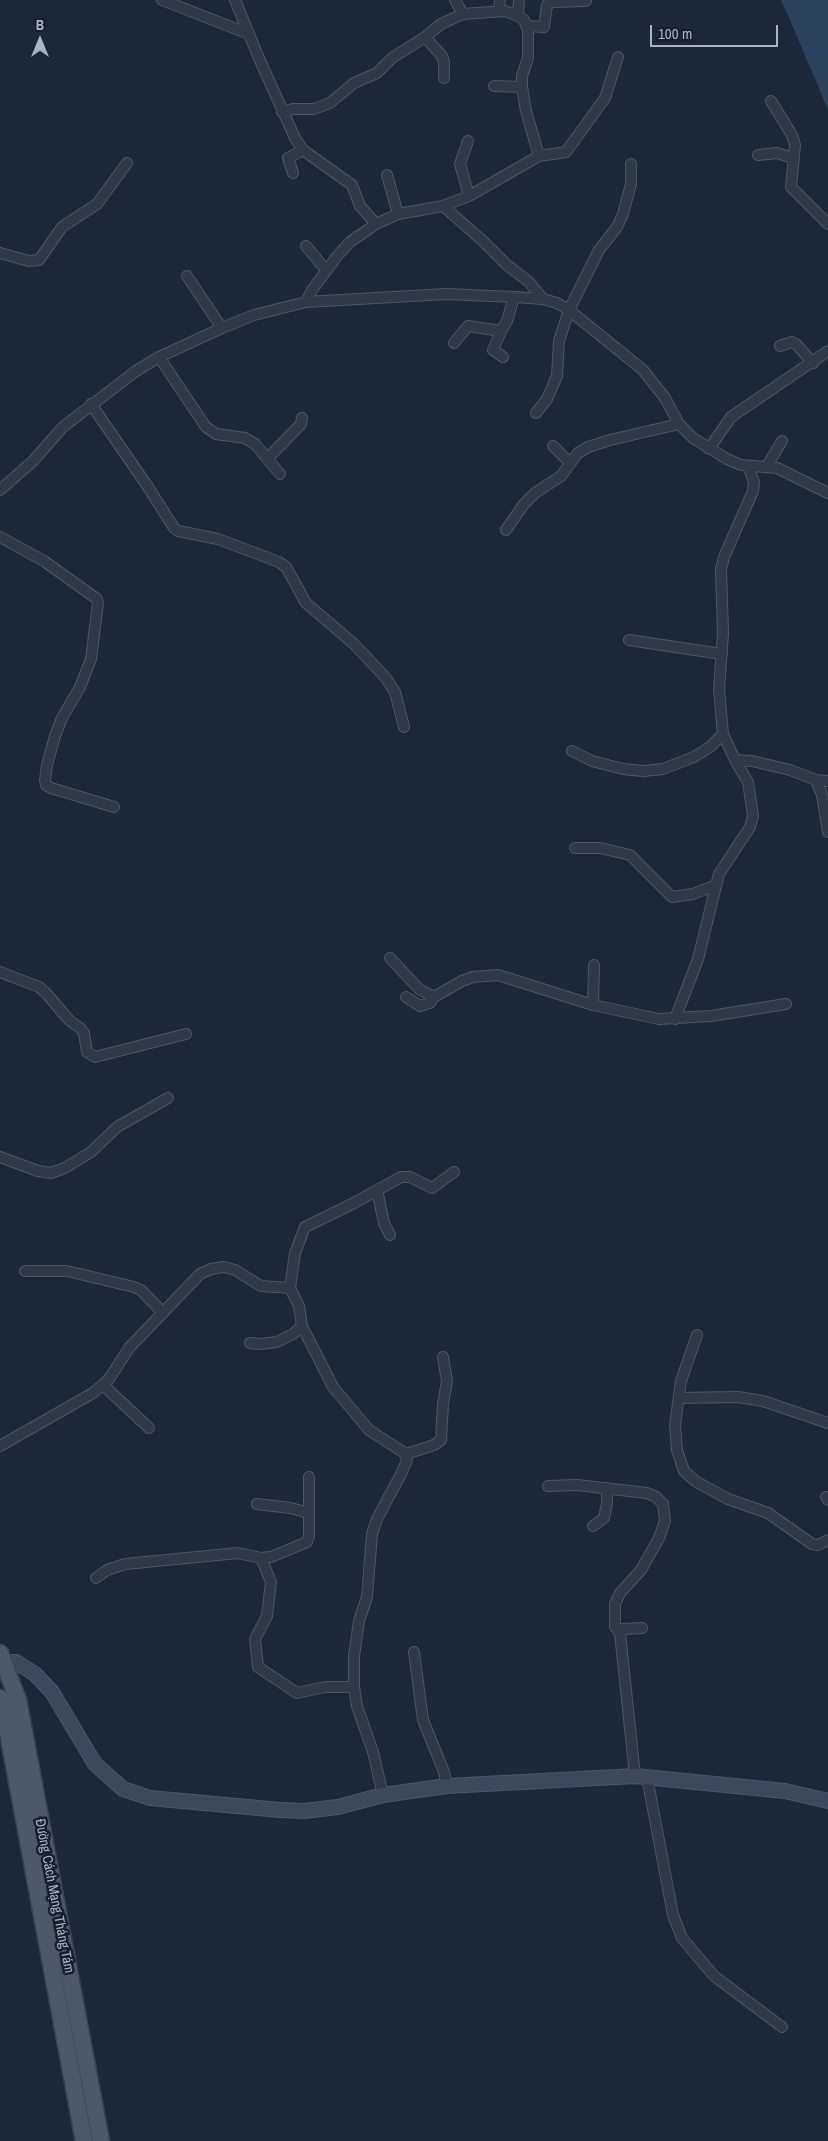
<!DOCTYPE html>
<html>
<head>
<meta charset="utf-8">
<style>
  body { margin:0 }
  #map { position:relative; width:828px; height:2141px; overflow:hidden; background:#1c2837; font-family:"Archivo Narrow",sans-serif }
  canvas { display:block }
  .north { position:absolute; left:15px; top:15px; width:50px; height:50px; -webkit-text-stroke:4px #161f2b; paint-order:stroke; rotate:0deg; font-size:14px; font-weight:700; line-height:20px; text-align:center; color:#a9b4c5 }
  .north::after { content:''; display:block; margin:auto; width:18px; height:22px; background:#a9b4c5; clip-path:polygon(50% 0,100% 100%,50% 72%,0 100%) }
  .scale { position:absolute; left:650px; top:25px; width:128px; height:22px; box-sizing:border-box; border:2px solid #a9b4c5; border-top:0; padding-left:6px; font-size:15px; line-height:18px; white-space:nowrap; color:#a9b4c5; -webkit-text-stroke:4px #161f2b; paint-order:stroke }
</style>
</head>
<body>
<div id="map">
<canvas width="828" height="2141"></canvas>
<div class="north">B</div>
<div class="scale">100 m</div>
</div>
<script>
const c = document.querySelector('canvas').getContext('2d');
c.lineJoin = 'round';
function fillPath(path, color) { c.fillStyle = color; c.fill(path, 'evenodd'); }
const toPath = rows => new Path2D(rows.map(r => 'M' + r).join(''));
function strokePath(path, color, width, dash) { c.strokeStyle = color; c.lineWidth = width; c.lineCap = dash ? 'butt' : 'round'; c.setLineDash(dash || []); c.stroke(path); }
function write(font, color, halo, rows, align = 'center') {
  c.font = font + ' "Archivo Narrow",sans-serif'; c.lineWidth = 5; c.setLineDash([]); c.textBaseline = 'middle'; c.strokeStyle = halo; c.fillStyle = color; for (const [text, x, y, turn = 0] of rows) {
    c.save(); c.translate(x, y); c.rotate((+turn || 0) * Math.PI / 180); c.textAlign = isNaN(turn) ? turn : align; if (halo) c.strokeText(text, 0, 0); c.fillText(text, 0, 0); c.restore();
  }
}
const water = toPath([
  [781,0,828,0,828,110,793,27]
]);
const street = toPath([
  [162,0,249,34],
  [235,0,258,56,295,138,303,150,352,185,360,206,376,224],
  [455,0,463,14],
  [499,11,500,0],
  [518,16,519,0],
  [527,26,544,27,547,5,552,2,586,1],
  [425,37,442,56,444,62,444,78],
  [494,86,522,87],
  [771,101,792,135,795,145,791,187,828,224],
  [282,112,293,109,314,109,330,103,354,83,377,73,392,58,425,37,441,24,463,14,505,11,518,16,524,20,528,30,528,58,522,76,522,87,526,111,539,156],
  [468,141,460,164,469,196],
  [758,155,777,153,793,158],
  [293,173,288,158,303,150],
  [387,175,398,214],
  [443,206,483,241,507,265,529,282,543,299],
  [306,246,326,270],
  [0,253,29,261,39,260,62,227,97,204,127,163],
  [187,276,222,328],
  [306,302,312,290,338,255,350,242,376,224,398,214,443,206,469,196,539,156,566,152,605,98,618,57],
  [501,331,493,350,503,357],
  [454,343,468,326,501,331,507,321,514,297],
  [780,346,792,342,796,344,813,363],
  [159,357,206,427,216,434,245,438,255,444,280,474],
  [91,404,148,487,174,528,178,531,218,539,279,562,286,567,306,603,354,644,386,678,395,692,404,727],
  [536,413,547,399,557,376,559,341,569,310,599,250,617,227,623,214,631,184,631,164],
  [553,446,570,463],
  [709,449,731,417,828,351],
  [268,458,301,424,302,418],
  [767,466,782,441],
  [0,490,32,462,63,427,136,371,159,357,222,328,254,315,306,302,446,294,514,297,543,299,557,303,569,310,643,370,665,398,679,424,693,438,727,459,741,465,777,468,828,493],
  [506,530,524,504,535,493,561,476,578,453,588,447,610,440,679,424],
  [0,537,44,561,97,599,98,603,91,659,80,687,62,718,55,736,47,765,45,780,46,785,51,788,114,807],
  [629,640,722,654],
  [572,751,592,761,623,769,643,771,663,769,694,757,710,747,723,734],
  [735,760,752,761,790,770,816,780,828,781],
  [816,780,822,795,828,832],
  [575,848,600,848,630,855,672,897,693,894,716,885],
  [390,958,419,989,434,997,462,981,473,977,498,975,593,1005,659,1019,711,1016,786,1004],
  [0,972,39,987,46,993,69,1020,80,1028,84,1033,87,1052,95,1057,186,1034],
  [406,997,420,1006,430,1003,434,997],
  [593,1005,594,965],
  [675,1019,698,959,719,874,750,827,753,816,748,782,735,760,723,734,719,690,723,633,721,569,724,557,753,491,754,482,748,466],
  [0,1157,38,1171,51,1173,65,1168,91,1152,117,1127,168,1098],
  [377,1190,384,1223,390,1235],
  [25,1271,67,1271,134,1287,141,1290,163,1313],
  [697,1335,681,1381,675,1425,677,1450,684,1471,695,1481,728,1499,768,1513,812,1544,818,1545,828,1540],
  [250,1343,260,1344,277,1342,293,1334,302,1326],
  [103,1385,149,1428],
  [679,1398,738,1397,763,1401,828,1423],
  [0,1446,93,1393,109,1379,129,1348,200,1274,211,1269,224,1267,235,1270,261,1286,290,1288],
  [406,1454,369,1430,333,1387,302,1326,299,1306,290,1288,295,1253,305,1227,352,1204,401,1177,410,1177,432,1188,454,1172],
  [406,1454,434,1445,441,1440,443,1404,447,1381,443,1357],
  [548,1486,577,1485,647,1493,656,1497,663,1504,665,1521,659,1538,641,1570,620,1593,615,1604,615,1627,620,1633],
  [826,1497,828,1500],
  [257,1504,291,1508,308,1513],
  [593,1526,604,1518,607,1503,607,1488],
  [261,1558,271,1582,267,1616,255,1639,258,1667,297,1693,325,1687,354,1687],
  [96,1578,107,1570,125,1564,238,1553,261,1558,271,1557,307,1542,309,1536,309,1477],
  [414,1652,423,1720,444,1772,447,1786],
  [635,1776,620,1633,623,1629,642,1628],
  [647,1777,673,1915,682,1938,714,1976,782,2027],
  [383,1795,373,1752,357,1706,354,1687,354,1656,359,1621,367,1597,372,1534,377,1519,401,1474,407,1460,406,1454]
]);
const secondary = toPath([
  [0,1662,16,1662,35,1674,52,1692,95,1764,123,1789,150,1798,280,1810,304,1811,338,1807,383,1795,447,1786,635,1776,785,1791,828,1801]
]);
const primary = toPath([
  [0,1653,18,1700,101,2141],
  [0,1698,3,1706,84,2141]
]);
const streetNames = [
  ["Đường Cách Mạng Tháng Tám",54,1896,79]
];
fillPath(water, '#2c425e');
strokePath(street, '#4d5766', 12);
strokePath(secondary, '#4d5766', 16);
strokePath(primary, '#394351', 19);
strokePath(street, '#303a47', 10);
strokePath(secondary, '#3d495b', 14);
strokePath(primary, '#4d5968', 16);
write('14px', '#a9b4c5', '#161f2b', streetNames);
</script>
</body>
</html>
